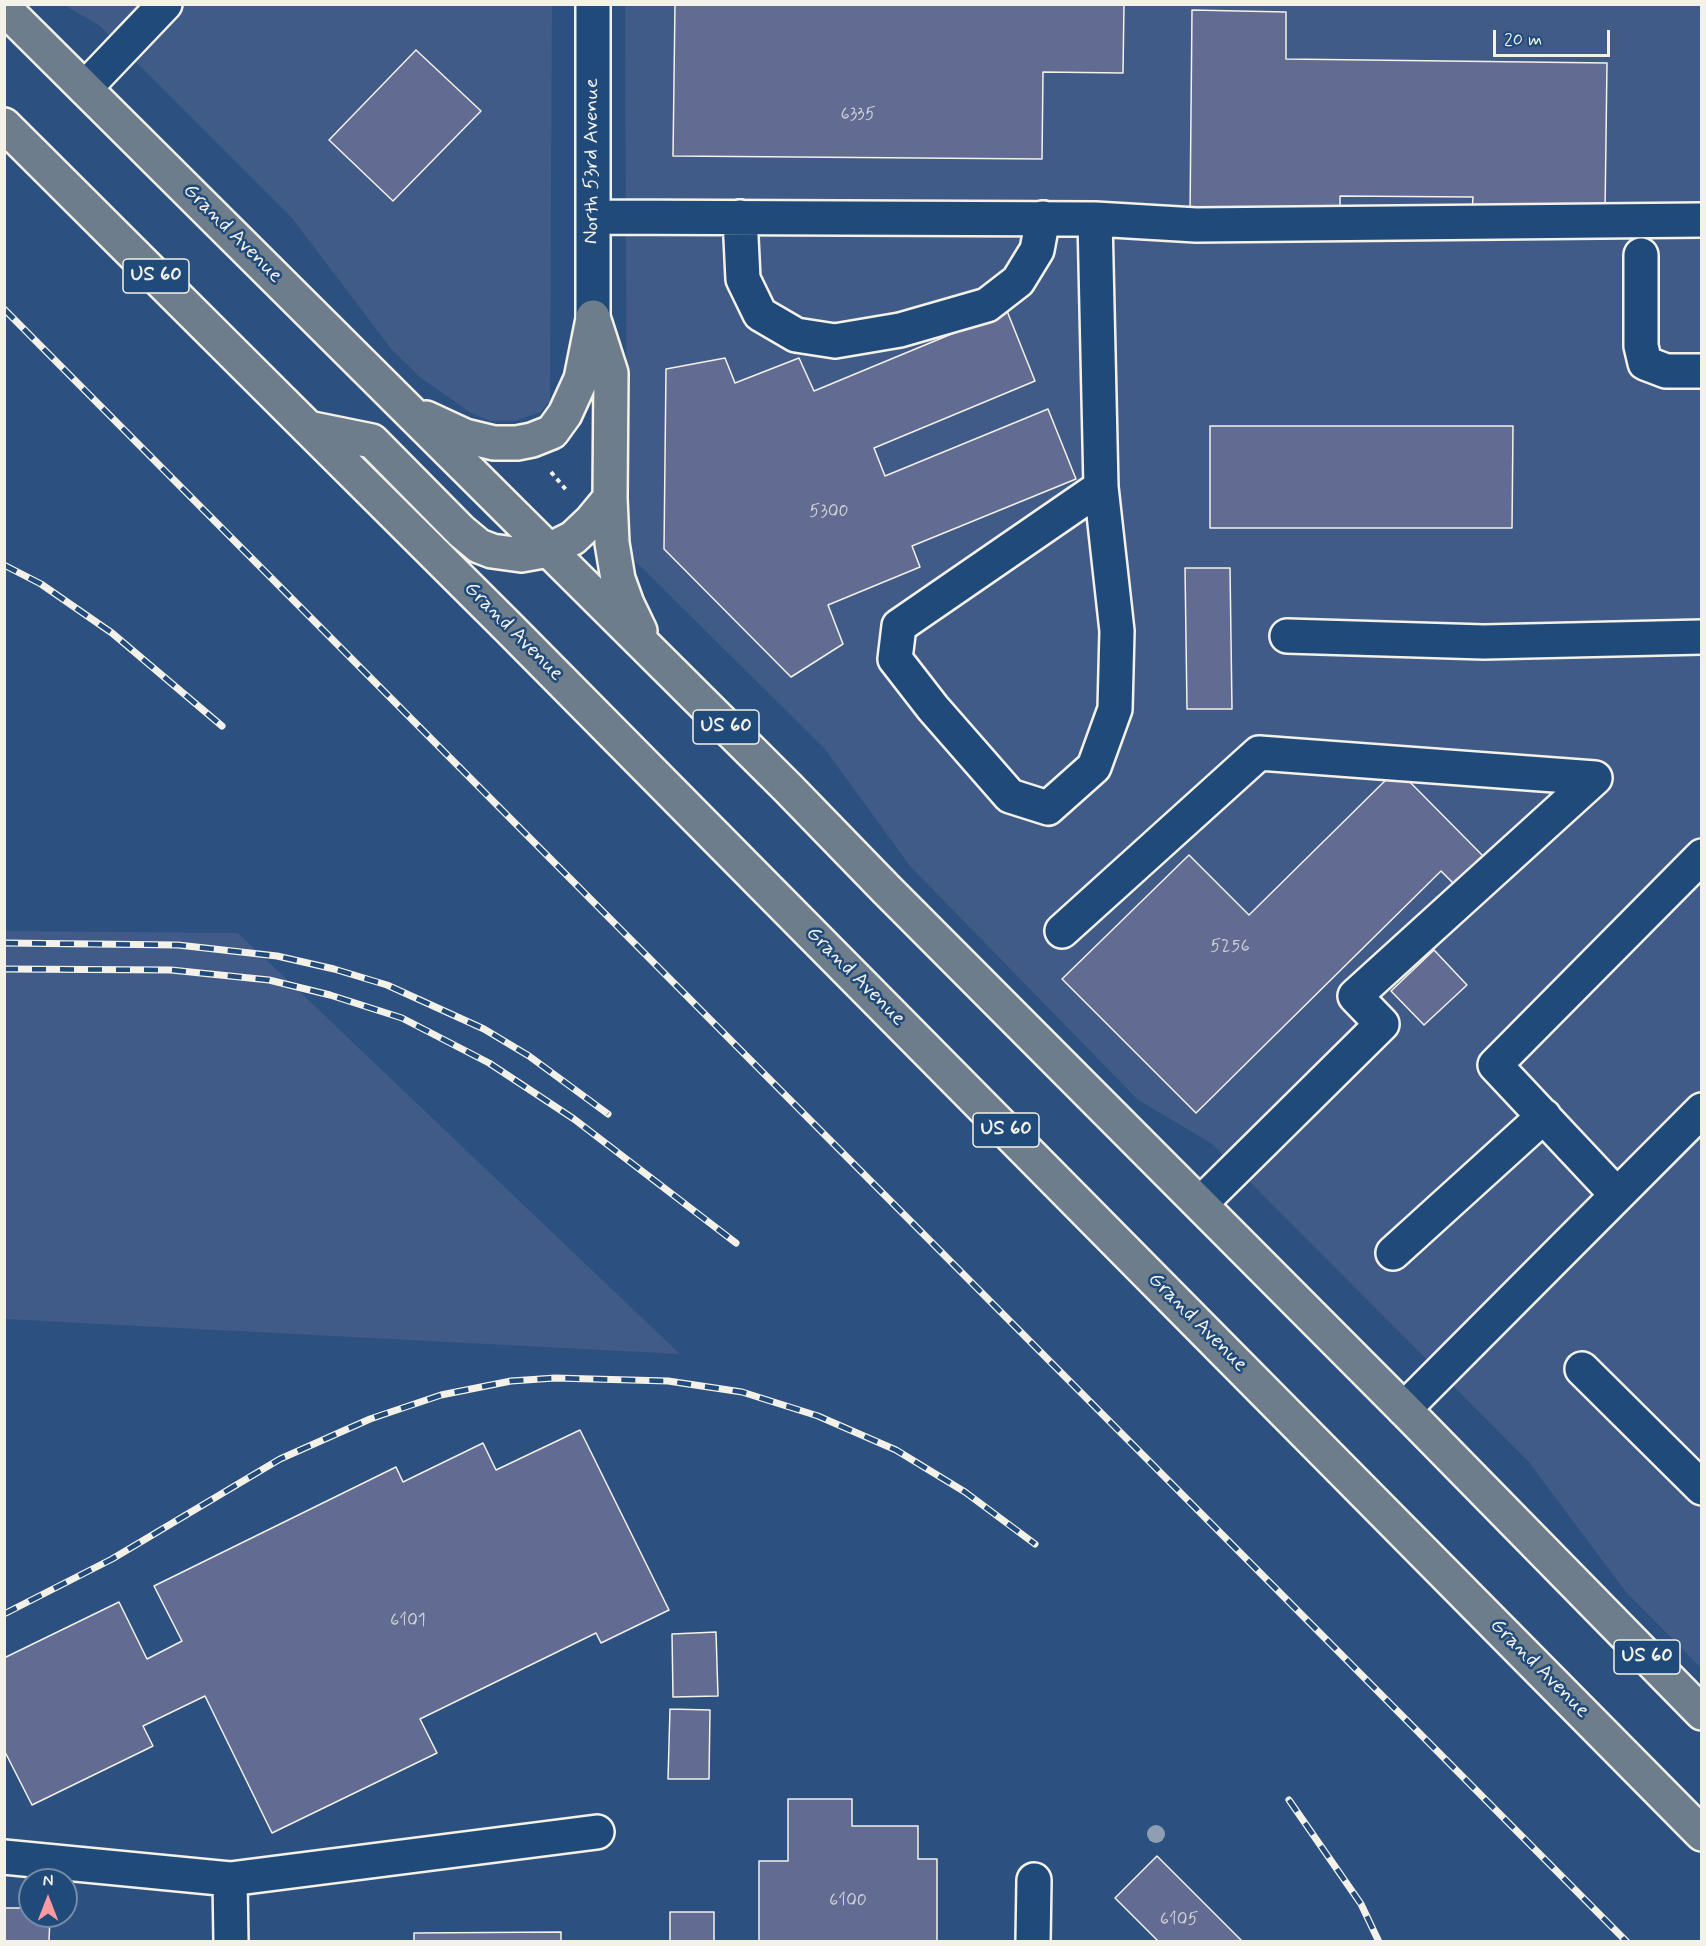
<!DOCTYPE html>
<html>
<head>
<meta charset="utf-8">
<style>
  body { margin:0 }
  #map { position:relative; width:1706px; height:1946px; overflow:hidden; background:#2c507f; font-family:Mynerve,sans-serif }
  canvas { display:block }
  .frame { position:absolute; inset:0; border:6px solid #f4f1e8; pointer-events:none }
  .north { position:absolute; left:18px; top:1868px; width:60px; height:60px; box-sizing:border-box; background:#1f4a7a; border:2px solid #748da6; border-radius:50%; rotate:0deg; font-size:16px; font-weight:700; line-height:24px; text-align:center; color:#f4f1e8 }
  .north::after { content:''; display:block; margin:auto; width:21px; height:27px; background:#ff9aa2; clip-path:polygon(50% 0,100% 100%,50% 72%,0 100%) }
  .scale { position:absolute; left:1493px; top:30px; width:117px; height:27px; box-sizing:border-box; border:3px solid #f4f1e8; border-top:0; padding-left:8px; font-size:18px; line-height:21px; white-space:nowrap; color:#f4f1e8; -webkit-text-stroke:4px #1f4a7a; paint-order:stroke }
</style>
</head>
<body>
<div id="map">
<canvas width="1706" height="1946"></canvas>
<div class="frame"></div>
<div class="north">N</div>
<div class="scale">20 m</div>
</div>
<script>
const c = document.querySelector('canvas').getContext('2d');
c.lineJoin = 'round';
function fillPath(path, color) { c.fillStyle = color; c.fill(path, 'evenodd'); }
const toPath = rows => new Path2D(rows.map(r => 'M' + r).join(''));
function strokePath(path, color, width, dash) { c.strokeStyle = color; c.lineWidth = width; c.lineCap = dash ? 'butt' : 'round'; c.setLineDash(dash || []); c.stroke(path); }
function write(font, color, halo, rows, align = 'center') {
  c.font = font + ' Mynerve,sans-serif'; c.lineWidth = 5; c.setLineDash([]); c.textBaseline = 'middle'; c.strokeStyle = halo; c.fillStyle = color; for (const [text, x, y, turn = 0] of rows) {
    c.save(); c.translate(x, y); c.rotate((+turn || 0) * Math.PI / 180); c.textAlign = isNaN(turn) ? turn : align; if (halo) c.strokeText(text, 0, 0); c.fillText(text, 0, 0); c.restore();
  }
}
const built = toPath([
  [64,5,552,5,550,401,541,412,515,421,490,421,471,413,421,378,392,350,292,218,100,26],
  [625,5,1701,5,1701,1668,1626,1592,1528,1461,1211,1143,1138,1100,910,866,824,748,636,562,628,541,627,503],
  [5,931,238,933,680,1354,5,1319]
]);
const building = toPath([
  [675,4,1124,4,1123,73,1043,72,1042,159,673,156,675,4],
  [1192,10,1286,12,1286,59,1607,63,1605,214,1472,212,1473,197,1340,196,1340,217,1190,215,1192,10],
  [416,50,481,111,393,201,329,140,416,50],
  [1007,311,1035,381,874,448,885,476,1048,409,1076,479,912,546,920,567,828,605,843,644,791,677,664,549,666,369,725,358,735,383,799,358,814,391,1007,311],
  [1210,426,1513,426,1512,528,1210,528,1210,426],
  [1185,568,1230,568,1232,709,1187,709,1185,568],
  [1397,769,1485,858,1456,886,1441,871,1196,1113,1062,979,1189,855,1249,915,1397,769],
  [1434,950,1467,985,1424,1025,1391,991,1434,950],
  [580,1430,669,1610,601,1643,596,1633,420,1719,437,1753,272,1833,205,1696,143,1726,153,1746,32,1805,4,1750,4,1658,119,1602,147,1659,182,1641,154,1586,396,1467,403,1482,483,1443,496,1470,580,1430],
  [716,1632,718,1696,673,1697,672,1634,716,1632],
  [670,1709,710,1710,709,1779,668,1779,670,1709],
  [788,1799,852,1799,852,1826,918,1826,918,1859,937,1859,937,1942,759,1942,759,1861,788,1861,788,1799],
  [1157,1856,1243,1942,1159,1942,1115,1898,1157,1856],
  [4,1908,30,1908,30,1916,50,1916,49,1942,4,1942,4,1908],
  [670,1912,714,1912,714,1942,670,1942,670,1912],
  [561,1932,561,1942,414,1942,414,1933,561,1932]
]);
const path = toPath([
  [551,472,568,492]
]);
const minor = toPath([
  [593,4,593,317],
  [85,88,165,4],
  [593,217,1095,219,1196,225,1702,220],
  [740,217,743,279,760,314,796,335,835,341,900,330,987,305,1018,281,1037,250,1043,218],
  [1095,219,1101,487,1117,631,1115,709,1094,767,1048,808,1010,796,933,708,895,659,899,626,1101,487],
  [1641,255,1641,346,1645,363,1666,371,1702,371],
  [1287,636,1484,642,1702,637],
  [1062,931,1259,753,1595,778,1355,996,1382,1024,1201,1203],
  [1617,1195,1495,1065,1702,856],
  [1393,1253,1544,1116],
  [1582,1369,1702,1488],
  [1404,1409,1702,1110],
  [4,1857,230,1879,597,1832],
  [230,1879,231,1942],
  [1033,1942,1034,1880]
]);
const highway = toPath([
  [4,8,788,788,886,889,1404,1409,1702,1713],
  [4,125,510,629,1702,1834],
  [593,317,611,373,610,498,612,543,618,579,627,604,640,631],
  [426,418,465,436,494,443,517,443,532,440,552,432,565,414,581,379,593,319],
  [308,428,372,441,461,531,479,546,492,551,521,555,549,550,573,538,591,521,610,498]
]);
const rail = toPath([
  [4,309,1627,1942],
  [4,565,41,584,112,633,222,726],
  [4,943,178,945,277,956,334,969,387,985,484,1029,529,1056,608,1114],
  [4,969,171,970,269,980,330,995,402,1018,489,1063,574,1119,736,1243],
  [4,1614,112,1559,280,1459,370,1419,441,1395,511,1381,555,1378,668,1381,742,1392,818,1416,896,1450,965,1492,1035,1544],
  [1289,1800,1361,1904,1379,1942]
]);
const trees = [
  [1156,1834]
];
const numberNames = [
  ["6335",858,115],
  ["5300",829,512],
  ["5256",1230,947],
  ["6101",408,1621],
  ["6100",848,1901],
  ["6105",1179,1920]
];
const shields = [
  [156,276,66],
  [726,727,66],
  [1006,1130,66],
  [1647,1657,66]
];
const shieldNames = [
  ["US 60",156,276],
  ["US 60",726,727],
  ["US 60",1006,1130],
  ["US 60",1647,1657]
];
const streetNames = [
  ["North 53rd Avenue",593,161,-90],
  ["Grand Avenue",232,234,45],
  ["Grand Avenue",513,632,45],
  ["Grand Avenue",855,977,45],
  ["Grand Avenue",1197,1323,45],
  ["Grand Avenue",1539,1669,45]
];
fillPath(built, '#405b87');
fillPath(building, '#626c93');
strokePath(building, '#f4f1e8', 1.5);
strokePath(minor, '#f4f1e8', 38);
strokePath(highway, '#f4f1e8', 38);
strokePath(path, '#f4f1e8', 4, [4.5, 4.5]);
strokePath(minor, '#1f4a7a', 33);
strokePath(highway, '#6d7d8c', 33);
strokePath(rail, '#f4f1e8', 7);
strokePath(rail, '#1f4a7a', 4.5, [14]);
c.fillStyle = '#8d9fb0';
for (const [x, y] of trees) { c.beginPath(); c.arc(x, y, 9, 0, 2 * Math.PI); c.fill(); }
write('18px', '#d0d0d3', null, numberNames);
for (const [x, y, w] of shields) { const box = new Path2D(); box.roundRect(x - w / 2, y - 17, w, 34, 4.5); c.fillStyle = '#1f4a7a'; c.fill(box); strokePath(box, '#f4f1e8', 1.5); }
write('bold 20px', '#f4f1e8', null, shieldNames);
write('21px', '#f4f1e8', '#1f4a7a', streetNames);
</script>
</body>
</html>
